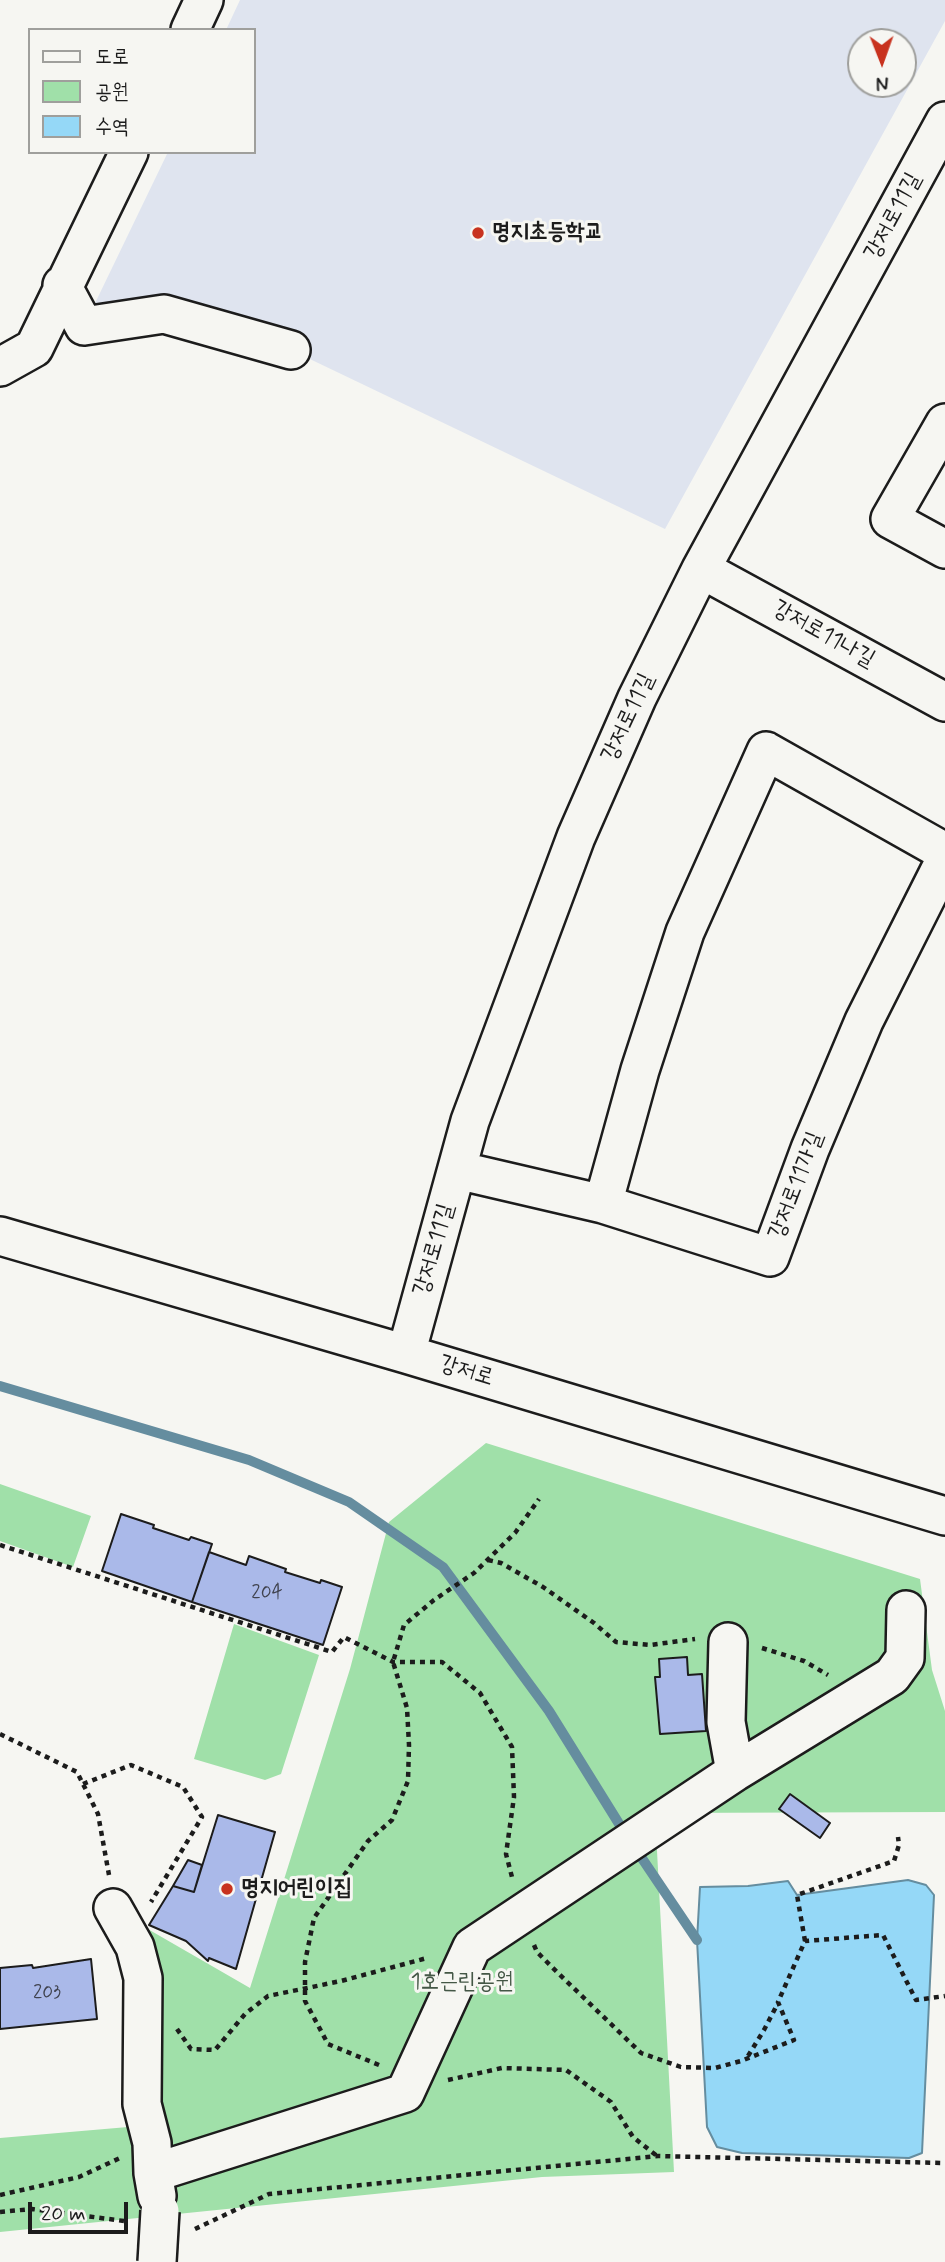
<!DOCTYPE html>
<html>
<head>
<meta charset="utf-8">
<style>
  body { margin:0 }
  #map { position:relative; width:945px; height:2262px; overflow:hidden; background:#f6f6f2; font-family:Mynerve,"Poor Story",sans-serif }
  canvas { display:block }
  .legend { position:absolute; left:28px; top:28px; width:228px; height:126px; box-sizing:border-box; background:#f6f6f2; border:2px solid #9f9f9c; margin:0; padding:9px 12px; list-style:none; font-size:21px; color:#1c1c1c }
  .legend li { display:flex; align-items:center; gap:14px; height:35px }
  .legend b { width:35px; border:2px solid #9f9f9c }
  .north { position:absolute; left:847px; top:28px; width:70px; height:70px; box-sizing:border-box; background:#f6f6f2; border:2px solid #9f9f9c; border-radius:50%; rotate:179deg; font-size:19px; font-weight:700; line-height:28px; text-align:center; color:#1c1c1c }
  .north::after { content:''; display:block; margin:auto; width:24px; height:32px; background:#c8321e; clip-path:polygon(50% 0,100% 100%,50% 72%,0 100%) }
  .scale { position:absolute; left:28px; top:2202px; width:100px; height:32px; box-sizing:border-box; border:4px solid #1c1c1c; border-top:0; padding-left:9px; font-size:21px; line-height:24px; white-space:nowrap; color:#1c1c1c; -webkit-text-stroke:5px #f6f6f2; paint-order:stroke }
</style>
</head>
<body>
<div id="map">
<canvas width="945" height="2262"></canvas>
<ul class="legend">
<li><b style="height:9px;background:#f6f6f2"></b>도로</li>
<li><b style="height:19px;background:#a0e0a9"></b>공원</li>
<li><b style="height:19px;background:#95d8f7"></b>수역</li>
</ul>
<div class="north">N</div>
<div class="scale">20 m</div>
</div>
<script>
const c = document.querySelector('canvas').getContext('2d');
c.lineJoin = 'round';
function fillPath(path, color) { c.fillStyle = color; c.fill(path, 'evenodd'); }
const toPath = rows => new Path2D(rows.map(r => 'M' + r).join(''));
function strokePath(path, color, width, dash) { c.strokeStyle = color; c.lineWidth = width; c.lineCap = dash ? 'butt' : 'round'; c.setLineDash(dash || []); c.stroke(path); }
function write(font, color, halo, rows, align = 'center') {
  c.font = font + ' Mynerve,"Poor Story",sans-serif'; c.lineWidth = 6; c.setLineDash([]); c.textBaseline = 'middle'; c.strokeStyle = halo; c.fillStyle = color; for (const [text, x, y, turn = 0] of rows) {
    c.save(); c.translate(x, y); c.rotate((+turn || 0) * Math.PI / 180); c.textAlign = isNaN(turn) ? turn : align; if (halo) c.strokeText(text, 0, 0); c.fillText(text, 0, 0); c.restore();
  }
}
const built = toPath([
  [240,0,945,0,945,21,665,529,291,350,164,314,84,326,168,152,254,152,254,30,226,30],
  [861,42,903,42,903,84,861,84]
]);
const green = toPath([
  [486,1443,920,1579,932,1670,945,1711,945,1812,655,1813,674,2172,542,2177,0,2232,0,2138,128,2127,127,1917,250,1988,350,1669,389,1522],
  [0,1484,91,1516,73,1567,0,1541],
  [234,1624,319,1655,281,1774,265,1780,194,1759]
]);
const water = toPath([
  [908,1880,926,1885,934,1895,922,2153,909,2158,742,2153,717,2147,707,2127,697,1940,700,1887,748,1886,788,1881,797,1895,908,1880]
]);
const stream = toPath([
  [0,1386,249,1460,349,1502,443,1567,549,1711,626,1835],
  [635,1848,697,1940]
]);
const building = toPath([
  [121,1514,154,1525,153,1528,189,1540,191,1537,212,1544,192,1602,102,1571,121,1514],
  [209,1552,246,1565,249,1556,286,1569,285,1572,320,1583,321,1580,342,1587,323,1645,192,1602,209,1552],
  [687,1657,688,1675,702,1674,706,1731,660,1734,655,1677,660,1677,659,1659,687,1657],
  [790,1794,830,1823,820,1838,779,1809,790,1794],
  [218,1815,275,1832,236,1969,209,1958,208,1961,186,1941,149,1925,173,1886,194,1892,218,1815],
  [188,1860,202,1865,194,1892,173,1886,188,1860],
  [91,1959,97,2019,0,2029,0,1968,32,1965,33,1968,91,1959]
]);
const path = toPath([
  [0,1545,332,1652,344,1637,393,1662,442,1662,480,1693,512,1747,514,1797,506,1854,513,1881],
  [488,1560,501,1563,543,1587,594,1623,616,1642,650,1645,695,1639],
  [762,1648,804,1661,828,1675],
  [0,1734,77,1772,98,1814,109,1875],
  [83,1784,131,1765,183,1787,202,1817,151,1902],
  [805,1941,797,1895,894,1861,899,1845,898,1837],
  [534,1945,537,1952,557,1972,641,2053,681,2067,715,2068,741,2061,794,2040,778,2002,805,1941,883,1935,916,2000,945,1996],
  [177,2029,191,2049,215,2050,245,2014,268,1996,341,1981,427,1958],
  [748,2056,764,2030,778,2003],
  [379,2065,328,2044,305,2001,305,1962,314,1918,368,1841,392,1820,408,1781,409,1745,407,1708,393,1662,404,1625,434,1600,474,1573,515,1533,539,1499],
  [448,2080,502,2068,566,2070,611,2102,633,2137,657,2156],
  [0,2195,79,2177,120,2158],
  [0,2212,32,2209,124,2221],
  [195,2229,269,2194,658,2156,945,2163]
]);
const minor = toPath([
  [190,30,204,0],
  [62,285,84,326,164,314,291,350],
  [0,367,34,348,129,152],
  [945,423,890,519,945,549],
  [701,569,945,702],
  [457,1170,603,1204,770,1257,810,1149,864,1021,945,860],
  [603,1204,640,1070,685,932,766,751,945,852],
  [0,1236,406,1354,945,1516],
  [406,1354,470,1121,576,837,637,698,701,569,945,121],
  [728,1642,726,1722,735,1772],
  [113,1908,135,1947,143,1978,142,2104,152,2143,153,2173,157,2196],
  [153,2173,405,2093,472,1947,735,1772,892,1676,905,1658,906,1610]
]);
const minorBridge = toPath([
  [157,2262,160,2211]
]);
const markers = [
  [478,233,7,"#c8321e"],
  [227,1889,7,"#c8321e"]
];
const numberNames = [
  ["204",267,1594],
  ["203",47,1994]
];
const streetNames = [
  ["강저로11길",894,217,-62],
  ["강저로11나길",823,635,29],
  ["강저로11길",629,718,-65],
  ["강저로11가길",797,1186,-69],
  ["강저로11길",435,1250,-74],
  ["강저로",466,1372,17]
];
const poiNames = [
  ["명지초등학교",492,233],
  ["명지어린이집",241,1889]
];
const parkNames = [
  ["1호근린공원",462,1983]
];
fillPath(built, '#dfe4ef');
fillPath(green, '#a0e0a9');
fillPath(water, '#95d8f7');
strokePath(water, '#658d9f', 2);
strokePath(stream, '#658d9f', 10);
fillPath(building, '#aab9e9');
strokePath(building, '#1c1c1c', 2);
strokePath(minor, '#1c1c1c', 42);
strokePath(path, '#1c1c1c', 4.5, [5, 5]);
strokePath(minor, '#f6f6f2', 37);
strokePath(minorBridge, '#1c1c1c', 42, []);
strokePath(minorBridge, '#f6f6f2', 37);
for (const [x, y, r, color] of markers) { const dot = new Path2D(); dot.arc(x, y, r, 0, 2 * Math.PI); c.fillStyle = color; c.fill(dot); strokePath(dot, '#f6f6f2', 2.5); }
write('19px', '#40434f', null, numberNames);
write('23px', '#1c1c1c', '#f6f6f2', streetNames);
write('bold 23px', '#1c1c1c', '#f6f6f2', poiNames, 'left');
write('23px', '#445746', '#f6f6f2', parkNames);
</script>
</body>
</html>
